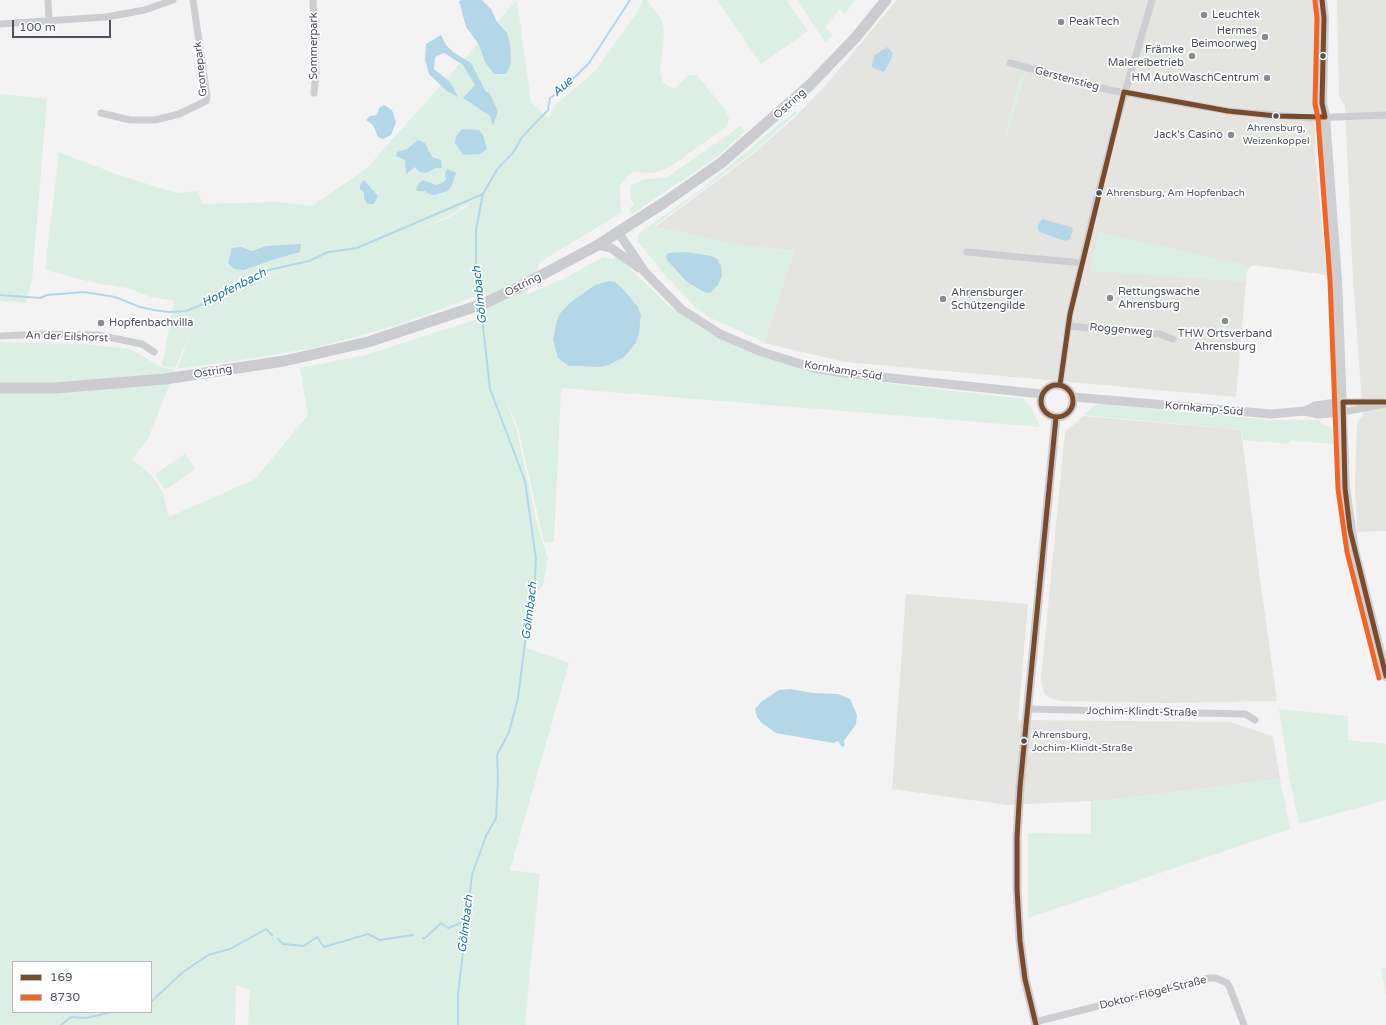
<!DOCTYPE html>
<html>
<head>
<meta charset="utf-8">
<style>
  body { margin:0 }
  #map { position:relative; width:1386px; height:1025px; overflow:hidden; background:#f4f3f3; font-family:"Varela Round",sans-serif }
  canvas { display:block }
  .legend { position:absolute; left:12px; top:961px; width:140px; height:52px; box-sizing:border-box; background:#fff; border:1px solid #b7babf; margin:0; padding:5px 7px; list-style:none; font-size:12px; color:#4c535e }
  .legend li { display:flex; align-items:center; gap:8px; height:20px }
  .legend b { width:20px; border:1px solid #b7babf }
  .scale { position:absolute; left:12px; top:20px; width:99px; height:18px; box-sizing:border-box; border:2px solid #4c535e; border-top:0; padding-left:5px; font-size:12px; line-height:14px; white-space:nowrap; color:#4c535e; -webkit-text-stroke:3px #fff; paint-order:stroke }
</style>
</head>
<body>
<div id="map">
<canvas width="1386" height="1025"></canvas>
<ul class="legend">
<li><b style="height:5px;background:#7a4b2a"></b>169</li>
<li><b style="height:5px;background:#f26522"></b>8730</li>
</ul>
<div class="scale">100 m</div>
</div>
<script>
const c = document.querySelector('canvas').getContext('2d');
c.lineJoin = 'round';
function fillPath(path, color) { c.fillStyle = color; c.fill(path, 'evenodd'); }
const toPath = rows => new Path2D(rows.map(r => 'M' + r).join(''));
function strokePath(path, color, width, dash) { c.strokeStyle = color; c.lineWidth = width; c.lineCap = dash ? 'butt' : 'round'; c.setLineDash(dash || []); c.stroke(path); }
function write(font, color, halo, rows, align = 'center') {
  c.font = font + ' "Varela Round",sans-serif'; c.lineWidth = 3.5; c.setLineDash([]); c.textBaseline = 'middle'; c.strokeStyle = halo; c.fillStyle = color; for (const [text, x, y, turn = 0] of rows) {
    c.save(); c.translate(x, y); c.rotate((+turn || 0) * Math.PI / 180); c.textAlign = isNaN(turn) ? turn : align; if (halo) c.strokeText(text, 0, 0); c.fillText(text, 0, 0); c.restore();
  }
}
const commercial = toPath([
  [897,0,1317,0,1315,153,1327,275,1253,265,1247,270,1236,397,845,362,764,343,794,251,739,245,655,227,753,154,795,117,825,86],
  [1337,0,1386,0,1386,531,1357,532,1355,486,1357,421,1363,416,1353,280,1345,106,1339,97],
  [1083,416,1241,430,1260,579,1277,701,1166,703,1060,701,1050,698,1044,693,1041,679,1065,432],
  [906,594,1028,604,1018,720,1230,722,1273,736,1280,779,1112,800,1007,805,892,789]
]);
const green = toPath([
  [517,0,531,102,549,118,554,106,596,70,637,12,643,0,647,0,662,20,664,32,660,72,662,80,666,85,675,88,688,75,697,75,726,111,729,119,727,126,670,167,653,173,634,172,628,176,620,186,621,213,540,262,526,295,565,278,603,257,612,259,617,256,669,306,701,328,758,355,819,373,853,379,1023,399,1030,405,1040,427,561,388,554,542,544,542,518,428,504,395,517,431,538,529,548,558,543,586,536,592,526,648,569,663,510,870,540,874,525,1021,526,1025,248,1025,250,990,236,985,235,1025,0,1025,0,342,84,344,130,349,161,367,175,370,148,439,132,459,152,476,163,493,169,517,255,479,308,415,300,368,365,355,478,319,475,296,398,325,314,348,236,361,177,369,191,333,175,368,162,366,174,301,151,297,127,288,95,283,45,270,59,152,116,174,176,193,198,191,202,204,278,202,312,206,366,169],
  [469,203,467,207,446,219,416,229,445,218],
  [297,265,221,295,213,304,221,295,250,282],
  [623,289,638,307,641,315,639,334,636,343,616,362,600,367,578,367,556,348,553,339,557,320,571,302,579,297],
  [13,962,151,962,151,1012,13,1012],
  [717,0,786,0,808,31,761,64],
  [797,0,855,0,845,14,840,9,825,27,832,35,825,42],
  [1021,74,1025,76,1007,134,1005,134],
  [0,94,47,99,32,280,26,303,0,301],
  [795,111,797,113,751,154,654,226,739,245,794,251,764,342,713,319,696,308,666,276,638,242,638,234,703,188],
  [740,126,745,131,717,157,632,214,629,209,634,204,630,197,631,185,644,179,666,178],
  [1099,230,1106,234,1251,266,1246,270,1246,282,1090,271],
  [1104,404,1270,420,1320,420,1321,424,1332,428,1334,444,1290,441,1289,444,1243,440,1242,430,1083,415,1095,405],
  [185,454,196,469,165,490,155,474],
  [1279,709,1348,716,1348,740,1386,744,1386,800,1299,824,1289,776],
  [1280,779,1290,829,1028,918,1028,833,1091,834,1091,801,1112,800],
  [1381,968,1386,968,1386,995]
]);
const water = toPath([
  [462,0,482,0,491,9,497,22,507,33,510,44,511,64,506,74,494,74,485,62,479,45,466,27,459,1],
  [441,35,446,45,453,52,471,63,486,92,489,92,498,111,493,126,490,116,463,98,475,85,463,65,444,53,435,57,434,69,450,82,458,97,447,91,429,74,425,60,426,44],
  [887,47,893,53,891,59,884,72,878,70,872,67,872,64,875,55],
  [384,105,392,110,396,122,391,135,383,139,378,137,373,125,366,120,370,116,377,115,379,108],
  [462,129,479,130,483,135,487,149,480,154,463,155,455,143,456,136],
  [418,140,425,143,432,157,441,160,442,168,436,168,426,173,420,172,415,167,406,174,405,160,396,156,397,152,407,149],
  [447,169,456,173,451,187,448,191,434,195,429,194,425,191,418,191,416,189,419,183,423,180,436,185,442,183,446,179,445,173],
  [364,180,378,196,374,204,367,204,364,198,364,192,360,189,360,185],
  [1042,219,1071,227,1073,229,1070,239,1065,241,1040,232,1038,230,1038,225],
  [301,244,300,252,275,259,244,270,234,269,228,263,232,248,241,247,252,251,266,246],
  [686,252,711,256,717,259,721,266,722,275,718,285,710,293,704,292,687,282,667,260,666,255,669,253],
  [609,281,615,282,623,289,638,307,641,315,639,334,636,343,624,357,609,365,600,367,569,366,558,358,553,339,557,320,561,312,571,302,595,285],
  [790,689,813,693,838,694,850,699,857,715,856,724,844,741,845,746,842,747,838,741,833,743,776,733,762,723,757,717,755,709,761,702,779,690]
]);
const stream = toPath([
  [0,295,40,298,47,295,84,292,115,297,140,307,154,310,169,312,186,311,206,303,247,279,264,271,309,261,328,252,357,248,483,194],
  [480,301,476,273,476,229,483,194,498,168,513,153,522,137,548,110,550,98,562,90,589,63,630,0],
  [423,938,425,938,441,923,448,928,466,921],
  [278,939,283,944,304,946,317,937,324,947,368,934,380,940,413,935],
  [151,1002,183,972,208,955,230,949,266,929,272,935],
  [61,1025,71,1017,86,1018,112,1012],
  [458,1025,458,994,472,875,486,836,496,818,498,778,497,755,509,732,518,698,527,627,534,595,536,559,525,481,490,389,481,309]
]);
const minor = toPath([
  [48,0,49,21],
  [313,0,316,71,314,93],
  [0,24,106,17,145,10,173,0],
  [1010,63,1109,90,1228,111,1311,118,1386,115],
  [101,113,130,120,155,120,179,114,206,101,207,96,193,0],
  [967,252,1082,263],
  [1068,326,1159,334,1173,339],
  [0,336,44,334,98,335,142,344,154,352],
  [1060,385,1070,314,1096,202,1117,120,1152,0],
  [1343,402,1382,402],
  [1343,412,1386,404],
  [1027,709,1245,714,1255,720],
  [1035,1022,1209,978,1216,978,1227,983,1230,988,1244,1025]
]);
const tertiary = toPath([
  [618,232,645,272,681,309,720,334,762,352,814,368,843,373,1042,394],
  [598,245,611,248,639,268],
  '1041 401a16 16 0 1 1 32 0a16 16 0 1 1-32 0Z',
  [1073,397,1271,414,1305,411,1315,406,1343,402],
  [1305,411,1318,414,1343,412],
  [1036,1025,1025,979,1020,941,1017,889,1017,838,1020,787,1056,417]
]);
const secondary = toPath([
  [1322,0,1324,18,1322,103,1325,117,1337,280,1345,488,1354,550,1386,676]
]);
const primary = toPath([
  [0,388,55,388,165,379,284,361,368,342,483,304,519,287,598,245,665,202,721,163,810,85,856,37,886,0]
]);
const bus1 = toPath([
  [1322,0,1324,18,1322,103,1325,117],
  [1124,92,1228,111,1276,116,1325,117],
  '1041 401a16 16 0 1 1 32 0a16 16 0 1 1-32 0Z',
  [1060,385,1070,314,1124,92],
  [1386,402,1343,402,1345,488,1350,530,1386,676],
  [1036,1025,1025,979,1020,941,1017,889,1017,838,1020,787,1056,417]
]);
const bus2 = toPath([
  [1315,1,1317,18,1315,104,1318,118,1330,280,1338,489,1347,552,1379,678]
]);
const markers = [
  [1204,15,4,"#878b92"],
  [1061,22,4,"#878b92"],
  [1265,37,4,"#878b92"],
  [1192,56,4,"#878b92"],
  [1323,56,3.5,"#4c535e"],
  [1267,78,4,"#878b92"],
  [1276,116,3.5,"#4c535e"],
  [1231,135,4,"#878b92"],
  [1099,193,3.5,"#4c535e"],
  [1110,298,4,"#878b92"],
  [943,299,4,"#878b92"],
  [1225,321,4,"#878b92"],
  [101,323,4,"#878b92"],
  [1024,741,3.5,"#4c535e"]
];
const busNames = [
  ["Ahrensburg,",1276,128,"center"],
  ["Weizenkoppel",1276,141,"center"],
  ["Ahrensburg, Am Hopfenbach",1106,193],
  ["Ahrensburg,",1032,735],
  ["Jochim-Klindt-Straße",1032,748]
];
const poiNames = [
  ["Leuchtek",1212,15],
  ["PeakTech",1069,22],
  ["Hermes",1257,31,"right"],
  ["Beimoorweg",1257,44,"right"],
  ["Främke",1184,50,"right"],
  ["Malereibetrieb",1184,63,"right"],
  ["HM AutoWaschCentrum",1259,78,"right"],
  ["Jack's Casino",1223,135,"right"],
  ["Rettungswache",1118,292],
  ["Ahrensburg",1118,305],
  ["Ahrensburger",951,293],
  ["Schützengilde",951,306],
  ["Hopfenbachvilla",109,323],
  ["THW Ortsverband",1225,334,"center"],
  ["Ahrensburg",1225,347,"center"]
];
const streetNames = [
  ["Sommerpark",314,46,-90],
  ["Gronepark",201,69,-96],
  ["Gerstenstieg",1067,79,15],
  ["Ostring",790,104,-42],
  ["Ostring",523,285,-27],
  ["Roggenweg",1121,330,5],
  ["An der Eilshorst",67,337,2],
  ["Kornkamp-Süd",843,371,9],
  ["Ostring",213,372,-9],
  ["Kornkamp-Süd",1204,409,5],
  ["Jochim-Klindt-Straße",1142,712,1],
  ["Doktor-Flögel-Straße",1153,993,-14]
];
const waterNames = [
  ["Aue",563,87,-43],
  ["Hopfenbach",234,288,-27],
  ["Gölmbach",480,295,-96],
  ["Gölmbach",530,611,-83],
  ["Gölmbach",466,924,-83]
];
fillPath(commercial, '#e4e4e1');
fillPath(green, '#dbefe5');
fillPath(water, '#b4d7e8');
strokePath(stream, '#b4d7e8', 2);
strokePath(minor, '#cdced1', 7);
strokePath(tertiary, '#cdced1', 9);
strokePath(secondary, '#cecfd2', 10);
strokePath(primary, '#cacccf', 11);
strokePath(bus1, '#7a4b2a', 5);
strokePath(bus2, '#f26522', 5);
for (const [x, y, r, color] of markers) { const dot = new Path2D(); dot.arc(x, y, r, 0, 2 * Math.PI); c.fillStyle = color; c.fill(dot); strokePath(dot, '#fff', 1.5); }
write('10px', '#4c535e', '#fff', busNames, 'left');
write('11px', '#4c535e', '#fff', poiNames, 'left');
write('11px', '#4c535e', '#fff', streetNames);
write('italic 12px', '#1c75a1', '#fff', waterNames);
</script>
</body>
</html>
